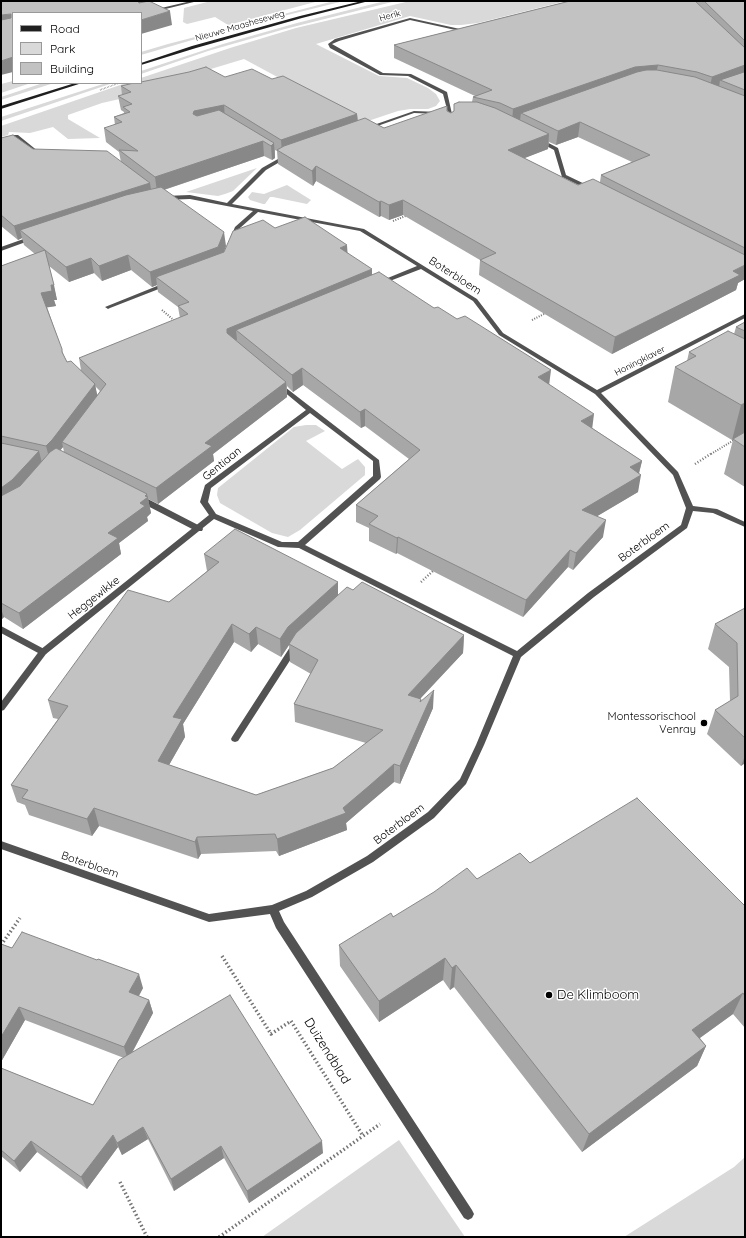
<!DOCTYPE html>
<html>
<head>
<meta charset="utf-8">
<style>
  body { margin:0 }
  #map { position:relative; width:746px; height:1238px; overflow:hidden; background:#fff; font-family:Quicksand,sans-serif }
  canvas { display:block }
  .frame { position:absolute; inset:0; border:2px solid #000; pointer-events:none }
  .legend { position:absolute; left:12px; top:12px; width:130px; height:72px; box-sizing:border-box; background:#fff; border:1px solid #999; margin:0; padding:5px 7px; list-style:none; font-size:12px; color:#000 }
  .legend li { display:flex; align-items:center; gap:8px; height:20px }
  .legend b { width:20px; border:1px solid #999 }
</style>
</head>
<body>
<div id="map">
<canvas width="746" height="1238"></canvas>
<div class="frame"></div>
<ul class="legend">
<li><b style="height:5px;background:#1f1f1f"></b>Road</li>
<li><b style="height:11px;background:#d9d9d9"></b>Park</li>
<li><b style="height:11px;background:#c2c2c2"></b>Building</li>
</ul>
</div>
<script>
const c = document.querySelector('canvas').getContext('2d');
c.lineJoin = 'round';
function fillPath(path, color) { c.fillStyle = color; c.fill(path, 'evenodd'); }
const toPath = rows => new Path2D(rows.map(r => 'M' + r).join(''));
function strokePath(path, color, width, dash) { c.strokeStyle = color; c.lineWidth = width; c.lineCap = dash ? 'butt' : 'round'; c.setLineDash(dash || []); c.stroke(path); }
function write(font, color, halo, rows, align = 'center') {
  c.font = font + ' Quicksand,sans-serif'; c.lineWidth = 3; c.setLineDash([]); c.textBaseline = 'middle'; c.strokeStyle = halo; c.fillStyle = color; for (const [text, x, y, turn = 0] of rows) {
    c.save(); c.translate(x, y); c.rotate((+turn || 0) * Math.PI / 180); c.textAlign = isNaN(turn) ? turn : align; if (halo) c.strokeText(text, 0, 0); c.fillText(text, 0, 0); c.restore();
  }
}
const green = toPath([
  [211,1,319,1,228,25,215,17,187,24,183,22,184,8],
  [334,1,344,1,223,31,141,55,141,52,168,44],
  [385,1,396,1,285,29,208,51,141,74,141,71,223,44,297,23],
  [410,1,566,1,478,23,461,25,451,25,410,16,316,44,379,76,407,78,428,88,436,94,440,101,436,106,428,109,410,109,398,111,353,126,320,100,244,59,148,88,133,96,102,103,68,115,68,119,100,138,68,139,53,127,30,133,9,132,8,135,1,137,1,126,126,83,141,83,141,78,230,48,296,28],
  [13,81,13,83,31,83,1,93,1,84],
  [43,83,54,83,1,100,1,97],
  [106,83,113,83,1,121,1,117],
  [257,168,233,191,225,194,218,196,186,192],
  [287,185,311,200,307,204,273,197,270,197,265,204,263,204,250,200,248,197,252,192,264,194],
  [306,425,316,425,325,431,306,441,342,469,358,459,365,467,365,475,300,530,288,537,272,533,220,503,217,495,218,488,294,427],
  [399,1140,465,1237,262,1237],
  [745,1157,745,1237,624,1237,734,1167]
]);
const pathFar3 = toPath([
  [100,90,119,83]
]);
const pathFar2 = toPath([
  [393,221,408,215],
  [162,310,176,322],
  [532,320,546,313],
  [711,454,734,440]
]);
const pathFar1 = toPath([
  [695,464,712,453],
  [421,582,435,569]
]);
const path = toPath([
  [1,945,20,918],
  [222,956,271,1034,291,1021,363,1136,380,1124],
  [120,1182,147,1237],
  [219,1237,363,1136]
]);
const lane = toPath([
  [138,497,144,497,202,527,203,529,202,531,196,531,138,501,137,499,138,497],
  [1,626,46,650,47,652,46,654,40,654,1,633,1,626]
]);
const street = toPath([
  [191,1,198,1,141,15,140,13,191,1],
  [410,18,460,29,465,28,467,29,460,31,410,20,339,41,332,44,383,73,411,74,447,92,452,114,448,113,443,94,408,76,380,75,330,48,328,44,335,39,410,18],
  [414,111,439,112,441,113,439,114,414,113,369,129,365,128,414,111],
  [14,135,18,135,39,152,39,154,35,154,14,137,14,135],
  [537,139,541,139,558,148,566,175,591,187,591,189,587,189,562,177,554,150,537,141,537,139],
  [285,155,290,156,266,170,232,204,364,229,477,299,503,333,597,390,745,314,745,318,601,393,678,472,693,506,717,509,745,522,745,527,713,513,693,511,687,528,594,597,521,657,484,745,466,784,434,818,373,862,312,897,279,911,284,922,472,1210,474,1214,472,1218,468,1220,464,1218,276,928,270,914,209,922,1,849,1,841,209,914,272,905,306,891,367,856,428,812,460,779,476,745,513,656,299,548,278,547,214,519,46,654,4,710,1,711,1,702,40,650,209,515,200,502,205,485,306,410,277,386,277,384,281,384,379,460,381,477,380,479,305,545,517,651,588,593,681,525,686,508,673,475,595,394,499,335,473,301,421,269,382,284,378,284,378,282,417,266,360,231,258,212,240,228,236,239,233,241,230,239,235,227,253,211,190,199,164,200,161,198,164,196,190,195,227,203,262,168,285,155],
  [310,413,373,461,373,476,298,542,282,542,216,514,208,502,211,488,310,413],
  [32,236,35,238,34,239,1,251,1,247,32,236],
  [167,282,169,283,169,285,110,308,108,309,105,307,167,282],
  [295,643,298,644,299,646,298,648,238,741,235,742,232,741,231,739,232,737,292,644,295,643]
]);
const secondary = toPath([
  [362,1,369,1,302,18,196,48,141,65,141,63,192,46,300,16,362,1],
  [75,83,82,83,1,109,1,106,75,83]
]);
const wall = toPath([
  [570,1,745,1,745,279,738,283,736,290,612,354,479,275,480,260,403,215,389,220,381,216,379,217,316,181,313,186,278,164,277,151,275,150,275,158,272,160,264,156,164,190,226,246,224,252,275,228,348,253,372,275,549,384,592,428,642,461,639,474,638,492,597,516,603,537,573,570,568,567,523,617,397,553,396,554,369,541,369,528,356,522,356,505,409,459,365,426,361,428,303,385,293,392,287,386,287,397,213,454,214,461,158,504,148,499,151,513,147,517,148,521,119,543,121,554,23,629,4,617,1,620,1,266,35,254,24,245,22,238,18,240,1,226,1,138,33,149,121,162,119,152,106,142,104,128,115,125,114,117,124,113,124,112,121,110,118,96,122,95,121,86,225,77,272,79,357,114,358,120,384,128,447,111,451,113,454,111,454,104,472,102,473,97,475,96,394,58,394,45],
  [578,137,632,162,601,175,600,182,578,185,524,158,548,149,549,142,556,145],
  [49,266,69,282,94,273,102,281,131,270,152,287,157,285,158,292,178,307,180,318,79,358,81,370,67,362,64,356,47,307,56,306,54,300,57,300],
  [95,386,100,391,97,395],
  [63,447,64,452,60,450],
  [745,322,745,487,724,474,733,440,732,440,668,402,675,367,687,361,689,352,734,334,736,327],
  [204,554,338,582,338,595,353,590,464,635,463,653,420,698,421,701,433,708,400,784,394,782,369,803,346,823,347,830,279,856,276,851,201,854,198,859,99,826,92,836,29,815,25,805,17,802,11,785,58,719,53,718,48,700,207,571],
  [234,642,251,652,258,644,281,657,289,645,290,662,311,674,294,704,295,722,366,743,333,768,256,795,169,765,185,737,183,724],
  [745,608,745,763,741,766,707,734,715,710,730,701,729,667,708,649,715,624],
  [530,863,745,906,745,1028,733,1014,700,1038,706,1046,697,1066,582,1152,454,987,450,990,443,980,379,1022,340,966,339,945,393,917,477,879],
  [1,944,12,948,143,988,139,996,149,1000,153,1013,132,1053,323,1153,249,1203,224,1158,174,1191,148,1139,122,1155,118,1147,87,1189,37,1152,20,1172,1,1156,1,1068,93,1105,124,1058,25,1020,1,1062]
]);
const shadedWall = toPath([
  [132,1,153,1,138,4],
  [170,11,172,25,141,34,141,20],
  [11,14,13,22,1,28,1,15],
  [13,57,13,72,1,75,1,61],
  [658,65,655,79,521,113,520,120,512,123,513,109,635,67],
  [745,65,745,77,720,80,719,88,709,91,712,77],
  [224,105,225,119,194,128,193,114,194,111],
  [357,114,358,128,282,152,281,140],
  [580,122,578,137,556,145,558,131],
  [549,134,548,149,507,165,508,150],
  [263,141,264,156,157,192,155,177],
  [274,143,275,158,272,160,271,146],
  [316,166,316,181,313,186,312,171],
  [150,183,152,196,20,230,22,238,18,240,14,226],
  [403,200,403,215,389,220,389,205],
  [381,201,381,216,379,217,379,202],
  [224,232,226,246,220,262,156,277,157,285,152,287,150,272],
  [347,245,348,260,340,248],
  [128,255,131,270,102,281,99,266],
  [91,258,94,273,69,282,66,267],
  [745,265,745,279,738,283,736,290,612,354,615,337,733,271],
  [372,269,372,283,236,330,237,340,228,344,227,333,227,329],
  [51,285,54,285,57,300,54,300,56,306,44,308,41,293],
  [302,368,303,385,293,392,292,375],
  [551,370,549,386,538,377],
  [286,382,287,397,213,454,214,461,158,504,156,488,205,443],
  [95,384,98,399,62,442,63,447,56,456,50,461,46,446],
  [745,403,745,432,732,440,741,405],
  [365,409,365,426,361,428,360,412],
  [594,414,592,430,581,421],
  [39,451,43,467,1,507,1,488],
  [642,461,638,476,641,475,638,492,579,527,582,510,630,467],
  [147,494,151,513,147,517,148,521,119,543,121,554,23,629,19,613,140,503,145,496],
  [606,520,603,537,573,570,576,553],
  [398,537,397,553,396,554,397,538],
  [570,550,568,567,523,617,526,600],
  [338,582,338,600,289,645,281,657,280,639,288,627],
  [1,609,4,617,1,620],
  [232,624,234,642,183,724,185,737,161,779,158,761,173,717],
  [256,627,258,644,251,652,249,634],
  [464,635,463,653,407,713,408,695],
  [434,690,433,708,400,784,400,766],
  [745,756,745,763,741,766],
  [394,764,394,782,346,823,347,830,279,856,277,839,343,808],
  [94,808,99,826,92,836,87,819],
  [197,837,201,854,198,859,195,842],
  [445,958,443,980,379,1022,379,1001],
  [456,965,454,987,450,990,452,968],
  [139,974,143,988,133,1006,129,992],
  [743,993,733,1014,683,1050,692,1030],
  [149,1000,153,1013,128,1060,124,1047],
  [19,1007,25,1020,1,1062,1,1037],
  [706,1046,697,1066,582,1152,589,1134],
  [143,1127,148,1139,122,1155,117,1143],
  [113,1135,118,1147,87,1189,81,1177],
  [31,1141,37,1152,20,1172,14,1161],
  [322,1141,323,1153,249,1203,247,1191],
  [221,1146,224,1158,174,1191,171,1179]
]);
const building = toPath([
  [1,1,138,1,139,3,149,1,170,11,141,20,141,13,13,13,13,57,1,61,1,20,11,18,11,14,1,15,1,1],
  [570,1,695,1,745,48,745,65,712,77,697,72,658,65,635,67,513,109,500,103,473,97,492,90,394,45,570,1],
  [704,1,745,1,745,41,704,1],
  [206,67,225,77,252,69,272,79,283,76,357,114,281,140,224,105,194,111,193,114,197,116,219,110,274,143,271,146,263,141,155,177,119,150,138,151,104,128,122,122,114,117,130,112,123,107,132,104,118,96,131,92,121,86,134,83,141,83,141,82,189,72,206,67],
  [646,70,657,70,695,77,745,96,745,248,601,175,650,155,580,122,558,131,521,113,637,72,646,70],
  [745,71,745,90,720,80,744,72,745,71],
  [459,102,477,102,495,108,549,134,508,150,578,185,593,179,745,255,745,265,733,271,740,275,615,337,480,260,496,253,403,200,389,205,381,201,379,202,316,166,312,171,277,150,284,146,365,118,384,128,447,106,447,111,451,113,454,111,454,104,459,102],
  [13,135,33,149,107,151,150,183,14,226,1,215,1,138,13,135],
  [161,187,224,232,218,247,150,272,128,255,99,266,91,258,66,267,45,250,54,285,51,285,52,291,41,293,62,349,62,352,67,362,71,361,95,384,52,440,46,446,1,436,1,266,45,250,20,230,126,195,161,187],
  [305,217,347,245,340,248,372,269,227,329,227,333,286,382,205,443,212,446,156,488,62,442,106,384,79,358,188,314,178,306,189,302,156,277,224,252,233,231,263,220,275,228,305,217],
  [379,272,434,308,438,307,457,319,465,316,551,370,538,377,594,414,581,421,642,461,630,467,641,475,582,510,606,520,576,553,570,550,526,600,398,537,397,538,369,524,378,516,356,505,420,450,365,409,360,412,302,368,292,375,236,330,379,272],
  [745,322,745,331,736,327,745,322],
  [728,331,745,339,745,365,744,365,745,366,745,403,741,405,675,367,696,356,689,352,728,331],
  [745,432,745,447,733,439,745,432],
  [1,443,39,451,12,480,1,488,1,443],
  [56,448,147,494,145,496,148,497,140,503,145,506,108,533,118,538,19,613,1,603,1,496,20,486,50,452,56,448],
  [235,529,338,582,288,627,280,639,256,627,249,634,232,624,173,717,182,719,158,761,256,795,333,768,383,730,294,704,318,660,289,644,296,633,347,587,353,590,362,582,464,635,408,695,421,699,420,702,434,690,400,766,394,764,369,786,343,808,346,813,277,839,275,834,197,837,195,842,94,808,87,819,22,798,28,790,11,785,68,706,48,700,128,590,169,602,219,562,204,554,235,529],
  [745,608,745,738,715,710,738,696,737,643,715,624,745,608],
  [637,798,745,906,745,996,743,993,692,1030,706,1046,589,1134,456,965,452,968,445,958,379,1001,339,945,391,913,393,917,434,892,467,868,477,879,520,853,530,863,637,798],
  [22,932,97,960,98,959,139,974,129,992,149,1000,124,1047,19,1007,1,1037,1,944,12,948,22,932],
  [230,995,322,1141,247,1191,221,1146,171,1179,143,1127,117,1143,113,1135,81,1177,31,1141,14,1161,1,1150,1,1068,93,1105,119,1060,230,995]
]);
const markers = [
  [704,723,4,"#000"],
  [549,995,4,"#000"]
];
const farStreetnames = [
  ["Herik",390,16,-16],
  ["Nieuwe Maasheseweg",240,26,-16],
  ["Honingklaver",640,361,-27]
];
const streetNames = [
  ["Boterbloem",455,276,33],
  ["Gentiaan",222,464,-39],
  ["Boterbloem",644,542,-36],
  ["Heggewikke",94,598,-38],
  ["Boterbloem",399,824,-37],
  ["Boterbloem",90,865,19]
];
const poiNames = [
  ["Montessorischool",696,717],
  ["Venray",696,730]
];
const nearPoinames = [
  ["De Klimboom",557,995]
];
const nearStreetnames = [
  ["Duizendblad",327,1051,58]
];
fillPath(green, '#d9d9d9');
strokePath(pathFar3, '#747474', 1.5, [0.5, 1]);
strokePath(pathFar2, '#747474', 2, [1, 1.5]);
strokePath(pathFar1, '#747474', 2.5, [1, 2]);
strokePath(path, '#747474', 3.5, [1.5, 2.5]);
fillPath(lane, '#525252');
fillPath(street, '#525252');
fillPath(secondary, '#1f1f1f');
fillPath(wall, '#a7a7a7');
fillPath(shadedWall, '#888');
fillPath(building, '#c2c2c2');
strokePath(building, '#888', 1);
for (const [x, y, r, color] of markers) { const dot = new Path2D(); dot.arc(x, y, r, 0, 2 * Math.PI); c.fillStyle = color; c.fill(dot); strokePath(dot, '#fff', 1.5); }
write('9px', '#000', '#fff', farStreetnames);
write('11px', '#000', '#fff', streetNames);
write('11px', '#000', '#fff', poiNames, 'right');
write('13px', '#000', '#fff', nearPoinames, 'left');
write('13px', '#000', '#fff', nearStreetnames);
</script>
</body>
</html>
